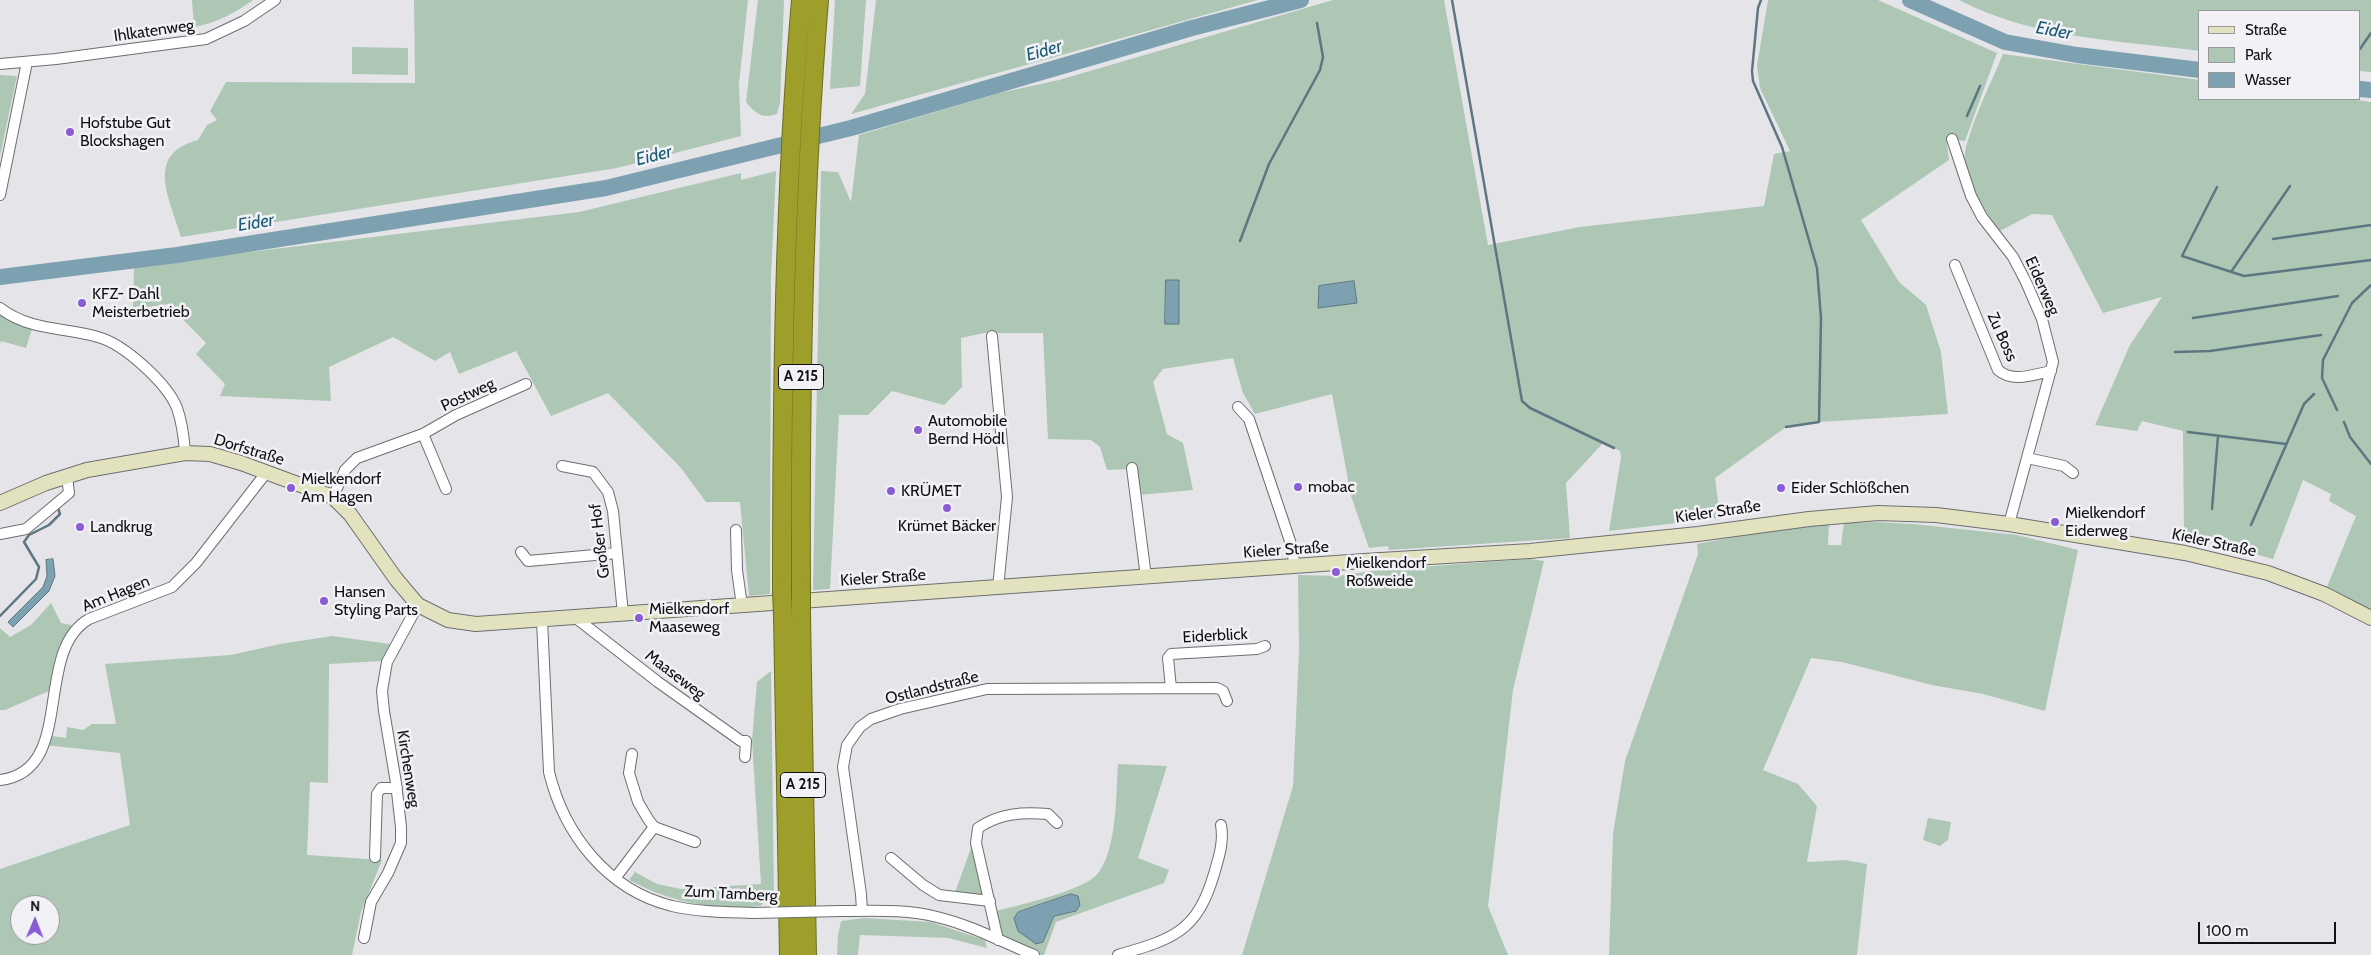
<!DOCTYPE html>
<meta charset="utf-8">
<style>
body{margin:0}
#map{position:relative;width:2371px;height:955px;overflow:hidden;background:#e5e5e9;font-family:Cabin,sans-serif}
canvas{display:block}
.legend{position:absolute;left:2198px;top:10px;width:162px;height:90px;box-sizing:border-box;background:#f2f2f6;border:1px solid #98989b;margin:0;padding:6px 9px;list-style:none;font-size:15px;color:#111113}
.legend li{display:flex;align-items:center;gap:10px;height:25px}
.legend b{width:25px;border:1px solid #98989b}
.north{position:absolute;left:10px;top:895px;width:50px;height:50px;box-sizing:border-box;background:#f2f2f6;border:1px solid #98989b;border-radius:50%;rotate:1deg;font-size:14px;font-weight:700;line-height:20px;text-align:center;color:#111113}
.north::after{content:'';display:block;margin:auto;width:18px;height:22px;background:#895cd6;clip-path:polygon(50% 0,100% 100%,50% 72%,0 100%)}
.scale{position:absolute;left:2198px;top:922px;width:138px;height:22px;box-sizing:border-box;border:2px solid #111113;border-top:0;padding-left:6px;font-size:15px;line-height:18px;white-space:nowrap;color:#111113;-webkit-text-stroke:4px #f2f2f6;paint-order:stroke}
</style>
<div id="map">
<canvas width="2371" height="955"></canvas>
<ul class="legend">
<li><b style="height:6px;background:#e2e2bf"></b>Straße</li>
<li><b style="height:14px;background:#adc7b4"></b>Park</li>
<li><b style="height:14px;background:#7ea1b1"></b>Wasser</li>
</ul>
<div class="north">N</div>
<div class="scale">100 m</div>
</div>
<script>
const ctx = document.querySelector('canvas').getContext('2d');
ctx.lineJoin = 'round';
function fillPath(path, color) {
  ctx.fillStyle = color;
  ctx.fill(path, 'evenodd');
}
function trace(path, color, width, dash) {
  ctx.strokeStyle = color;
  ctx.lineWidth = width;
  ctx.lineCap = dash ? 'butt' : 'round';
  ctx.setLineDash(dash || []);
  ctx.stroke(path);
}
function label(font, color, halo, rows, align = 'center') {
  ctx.font = font + ' Cabin,sans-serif';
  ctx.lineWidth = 5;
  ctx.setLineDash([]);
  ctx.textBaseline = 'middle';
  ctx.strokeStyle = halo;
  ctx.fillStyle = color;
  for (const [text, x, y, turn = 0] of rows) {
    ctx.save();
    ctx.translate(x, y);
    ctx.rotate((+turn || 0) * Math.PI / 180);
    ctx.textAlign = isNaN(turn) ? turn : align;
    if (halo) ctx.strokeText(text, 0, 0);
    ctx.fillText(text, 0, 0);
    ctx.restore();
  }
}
fillPath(new Path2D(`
 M192 0H253C235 13 216 23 194 27Z
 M414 0H748L739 84 741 136 617 168 181 237C170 199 144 154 198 140L207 125 217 120 210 111 226 82 415 83Z
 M758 0H784L780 103 777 114C762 119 756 114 746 102Z
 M835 0H866L860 86 830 89Z
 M876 0H1258L851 114 865 94Z
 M1333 0H1444L1488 245 1580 227 1764 206 1774 154 1790 151 1760 88 1757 66 1768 0H1878L1997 53 1965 141 1946 138 1949 160 1861 220 1899 282 1926 305 1941 352 1948 414 1819 422 1786 427 1715 478 1720 518 1609 531 1621 457 1620 451 1603 443 1566 483 1570 538 1389 550 1388 546 1369 548 1351 496 1332 394 1255 414 1243 393 1233 358 1163 369 1153 382 1167 434 1183 443 1193 490 1139 495 1130 469 1107 470 1100 447 1091 440 1048 439 1043 333H984L961 338 962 387 944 405 892 391 868 415H839L830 589 813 590 821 171 838 172 851 202 859 135 999 93 1059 80ZM1179 280V324H1166V281Z
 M1959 0H2371V72L2360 71V11H2200V51C2117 40 2035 39 1959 0Z
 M352 47 408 48V75L352 74Z
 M2003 54 2200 80V99H2348L2371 102V618L2324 594 2356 516 2329 501 2331 494 2303 480 2273 559 2219 544 2184 538 2183 431 2142 421 2137 431 2095 425 2130 345 2162 297 2103 313 2052 215 2032 214 2000 231C1986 212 1970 191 1965 167 1959 146 1994 77 2003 54Z
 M0 75 17 76 0 156Z
 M776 171 771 276 770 594 749 596 740 502H706L681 468 608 393 551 416 516 351 459 374 450 352 435 361 393 337 329 367 331 401 220 396 225 384 196 354 206 343 168 304 135 309 133 307 134 266 579 212 741 173V180Z
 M0 312 11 320 32 329 26 348 1 341 0 344Z
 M1876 522 1913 524 2017 535 2078 550 2045 711 1983 694 1932 685 1842 662 1811 658 1763 770 1798 784 1817 806 1807 862 1845 860 1867 864 1857 955H1609L1613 834 1625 761 1698 554 1697 544 1756 533 1829 524 1828 545H1841L1844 523Z
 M1530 559 1544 561 1513 690 1488 906 1508 955H1242L1293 786 1299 650 1298 575 1338 576 1377 570Z
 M51 603 61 623 72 625 60 645 49 691 5 710H0V628L10 637 31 625Z
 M332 636 390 644 382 661 329 664 328 783 310 782 307 855 382 860 361 912 352 955H0V869L130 825 120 753 44 745 46 735 66 738 67 727 83 730 92 724H116L105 664 231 655 280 644ZM20 905H50V935H20Z
 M771 671 774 894 760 906C713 911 670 902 629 880L635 872 657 884 681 889 761 884 752 740 757 682Z
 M1118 764 1167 766 1138 858 1169 870 1164 883 1056 922 1044 955H1034L998 940 993 912C1017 905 1086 891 1099 872 1117 847 1116 794 1118 764ZM1071 894 1076 911 1054 916 1043 942 1014 918 1018 911Z
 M1928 818 1951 822 1948 840 1940 846 1923 840Z
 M976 834 990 901 953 898Z
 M864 918 931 922 985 940 987 948 948 938 860 935 858 955H837L838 935 841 921Z`), '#adc7b4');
const water = new Path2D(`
 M1166 280H1179V324H1165Z
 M1354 281 1357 303 1318 308 1319 286Z
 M53 559 55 576 49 591 13 627 8 622 43 587 47 576 46 560Z
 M1071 894 1078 896 1080 905 1076 911 1054 916 1043 942 1036 944 1018 931 1014 918 1018 912Z`);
fillPath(water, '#7ea1b1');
trace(water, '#5d7682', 1);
trace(new Path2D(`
 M1452 0 1522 401 1530 408 1614 448
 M1761 0 1758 8 1752 71 1753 81 1782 147 1817 268 1821 318 1819 422 1786 427
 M2360 49 2371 33
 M1967 116 1980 86
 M2217 187 2182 256 2244 276 2371 260
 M2273 239 2371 225
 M1240 241 1269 164 1320 70 1323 57 1317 23
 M2231 272 2290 186
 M2193 318 2338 296
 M2175 352 2210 351 2321 335
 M2337 410 2322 378 2323 360 2352 303 2371 285
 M2344 422 2350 437 2371 464
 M2188 432 2286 444
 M2212 509 2218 436
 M2251 525 2304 404 2314 394
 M0 616 36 579 39 567 24 542 29 535 49 525 60 514 58 508`), '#5d7682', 2.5);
trace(new Path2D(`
 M1910 0 2005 42 2077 55 2200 70
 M2360 89 2371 90
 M0 277 177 255 606 188 851 128 1192 28 1301 0`), '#7ea1b1', 16);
const street = new Path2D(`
 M0 64 56 59 206 39 244 21 275 0
 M1952 139 1971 196 1982 217 2013 257 2026 282 2042 319 2053 362 2009 524
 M0 195 27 62
 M1955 265 1998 370C2013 383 2032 375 2051 371
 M0 308C30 331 64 327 98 337 124 344 167 383 177 408 182 422 184 438 185 453
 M992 336 1007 497 998 588
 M1238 407 1249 419 1293 550 1294 567
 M423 434 446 489
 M2027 458 2064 466 2073 473
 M562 466 593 472 608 492 613 511 623 614
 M1132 468 1146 577
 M333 497 345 470 357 458 423 434 456 415 526 384
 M736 530 737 570 742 606
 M0 534 26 529 69 493 67 476
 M521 552 528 561 617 553
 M576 618 658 682 741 741H746L745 757
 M542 620 549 772C564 834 607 890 672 906 699 912 726 912 753 913
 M1171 688 1168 658 1171 654 1257 649 1265 646
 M632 754 629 773 638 802 648 819 654 827 695 842
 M0 780C77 771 32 652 89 619L172 587 196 563 266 473
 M375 857 377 794 381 788H397
 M891 858 923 885 939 895 990 901
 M616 877 654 827
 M841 911C873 911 906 909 937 917 971 925 1002 942 1034 955
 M862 911 861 894 843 767 847 745 860 727 871 719 900 709 987 689 1217 688 1223 691 1227 701
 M364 938 371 902 388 873 401 843V827L396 783 384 711 382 691 387 662 418 605
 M998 940 976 843 978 828C1000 813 1023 812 1048 814L1057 823
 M1118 955C1173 939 1197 932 1214 874 1219 857 1224 842 1221 825`);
const secondary = new Path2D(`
 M0 503 46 483 87 470 185 453 210 454 241 463 333 497 350 514 396 579 418 605 448 620 476 624 1364 561 1530 551 1698 534 1809 519 1878 513 1936 515 2009 524 2185 553 2268 573 2324 594 2371 618`);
const highway = new Path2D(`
 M801 590C800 393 803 196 819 0
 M782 591C782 394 784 197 801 0
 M801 615 807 955
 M783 616 789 955`);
trace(street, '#6d6e71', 12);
trace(secondary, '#6d6e71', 16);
trace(highway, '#6d6d22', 20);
trace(street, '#fff', 10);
trace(secondary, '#e2e2bf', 14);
trace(highway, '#9e9e2a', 18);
const streetBridge = new Path2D(`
 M753 913 841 911`);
const highwayBridge = new Path2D(`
 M801 590V615
 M782 591 783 616`);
trace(streetBridge, '#6d6e71', 12, []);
trace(highwayBridge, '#6d6d22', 20, []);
trace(streetBridge, '#fff', 10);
trace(highwayBridge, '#9e9e2a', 18);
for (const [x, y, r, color] of [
 [70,132,5,"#895cd6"],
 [82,303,5,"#895cd6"],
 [918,430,5,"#895cd6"],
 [1298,487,5,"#895cd6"],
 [291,488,5,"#895cd6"],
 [1781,488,5,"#895cd6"],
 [891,491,5,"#895cd6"],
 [947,508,5,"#895cd6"],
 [2055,522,5,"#895cd6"],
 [80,527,5,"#895cd6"],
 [1336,572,5,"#895cd6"],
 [324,601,5,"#895cd6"],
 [639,618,5,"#895cd6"]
]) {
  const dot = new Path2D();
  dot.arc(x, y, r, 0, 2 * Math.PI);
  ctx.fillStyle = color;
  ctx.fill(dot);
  trace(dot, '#f2f2f6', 2);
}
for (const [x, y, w] of [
 [801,377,45],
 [803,785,45]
]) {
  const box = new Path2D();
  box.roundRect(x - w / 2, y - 12.5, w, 25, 4);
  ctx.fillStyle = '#f2f2f6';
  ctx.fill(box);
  trace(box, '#111113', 1);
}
label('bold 15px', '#111113', null, [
 ["A 215",801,377],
 ["A 215",803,785]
]);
label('16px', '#111113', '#f2f2f6', [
 ["Ihlkatenweg",154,31,-8],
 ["Eiderweg",2042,286,66],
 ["Zu Boss",2002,337,66],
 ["Postweg",468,395,-25],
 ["Dorfstraße",249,450,17],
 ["Kieler Straße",1718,512,-8],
 ["Großer Hof",600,541,-97],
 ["Kieler Straße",2214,543,12],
 ["Kieler Straße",1286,550,-4],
 ["Kieler Straße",883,578,-4],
 ["Am Hagen",116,594,-22],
 ["Eiderblick",1215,636,-3],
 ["Maaseweg",675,675,37],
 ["Ostlandstraße",932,688,-14],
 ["Kirchenweg",408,769,81],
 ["Zum Tamberg",731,894,3]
]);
label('16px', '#111113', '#f2f2f6', [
 ["Hofstube Gut",80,123],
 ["Blockshagen",80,141],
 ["KFZ- Dahl",92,294],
 ["Meisterbetrieb",92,312],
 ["Automobile",928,421],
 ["Bernd Hödl",928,439],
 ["Mielkendorf",301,479],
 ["Am Hagen",301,497],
 ["mobac",1308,487],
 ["Eider Schlößchen",1791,488],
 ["KRÜMET",901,491],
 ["Mielkendorf",2065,513],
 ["Eiderweg",2065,531],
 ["Krümet Bäcker",947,526,"center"],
 ["Landkrug",90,527],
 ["Mielkendorf",1346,563],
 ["Roßweide",1346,581],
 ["Hansen",334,592],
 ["Styling Parts",334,610],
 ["Mielkendorf",649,609],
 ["Maaseweg",649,627]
], 'left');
label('italic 18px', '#1b5d75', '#f2f2f6', [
 ["Eider",2054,31,10],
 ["Eider",1044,51,-16],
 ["Eider",654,156,-14],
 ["Eider",256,223,-9]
]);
</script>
